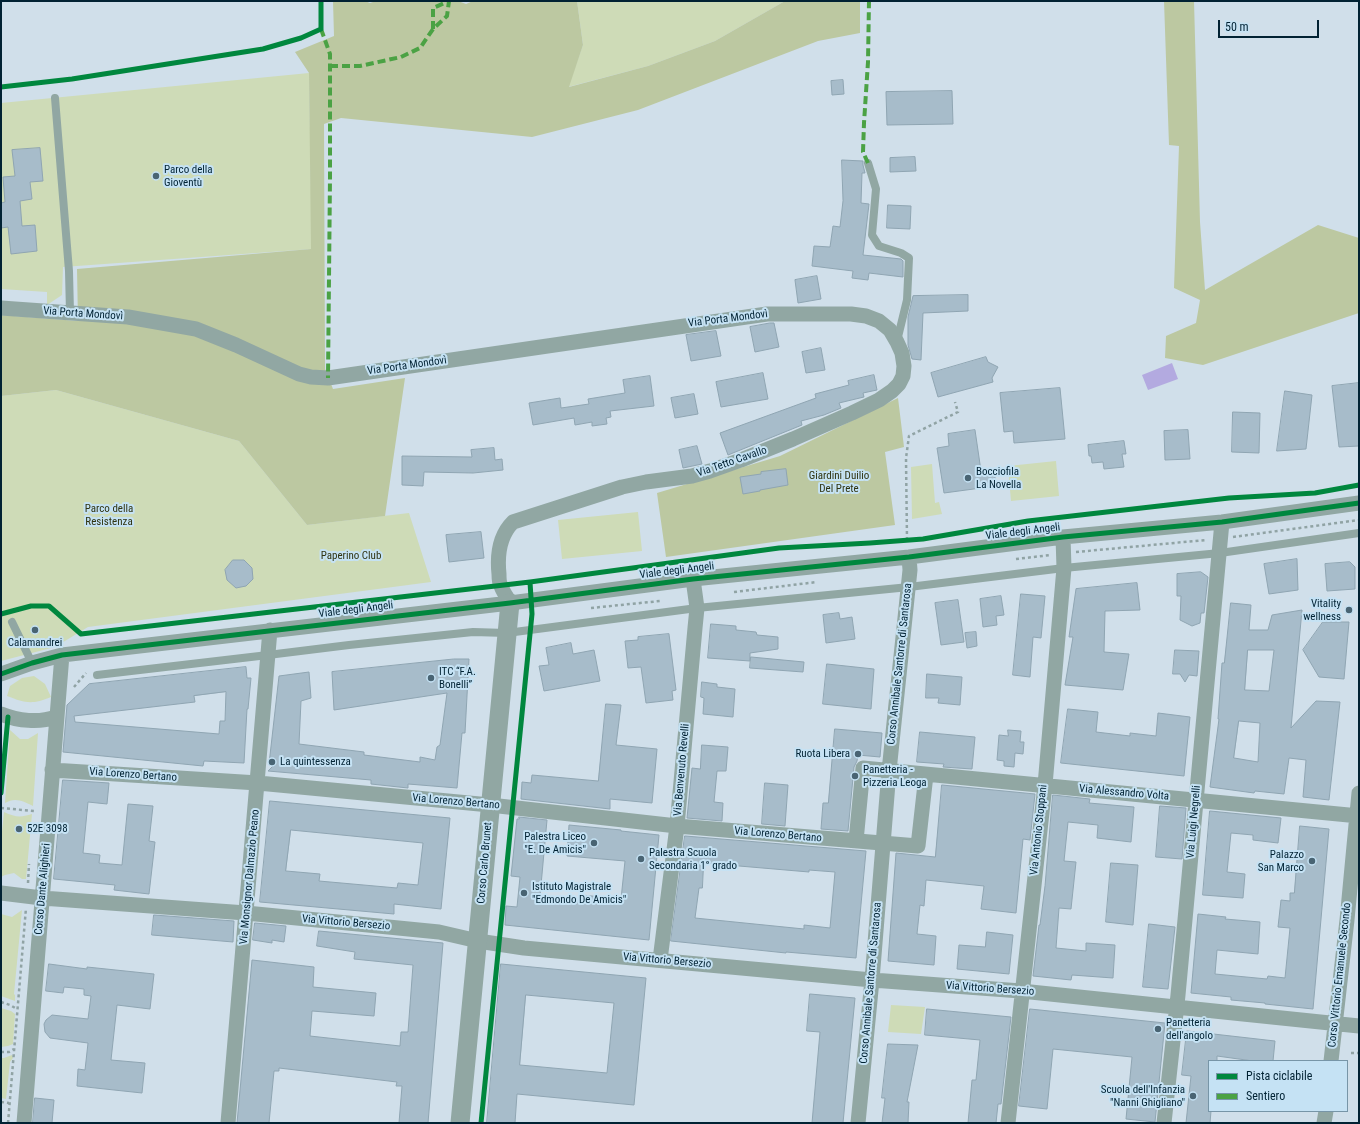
<!DOCTYPE html>
<meta charset="utf-8">
<style>
body{margin:0}
#map{position:relative;width:1360px;height:1124px;overflow:hidden;background:#d0dfea;font-family:"Roboto Condensed",sans-serif}
canvas{display:block}
.frame{position:absolute;inset:0;border:2px solid #012233;pointer-events:none}
.legend{position:absolute;left:1208px;top:1060px;width:140px;height:52px;box-sizing:border-box;background:#c5e2f4;border:1px solid #7795a7;margin:0;padding:5px 7px;list-style:none;font-size:12px;color:#012233}
.legend li{display:flex;align-items:center;gap:8px;height:20px}
.legend b{width:20px;border:1px solid #7795a7}
.scale{position:absolute;left:1218px;top:20px;width:101px;height:18px;box-sizing:border-box;border:2px solid #012233;border-top:0;padding-left:5px;font-size:12px;line-height:14px;white-space:nowrap;color:#012233;-webkit-text-stroke:3px #c5e2f4;paint-order:stroke}
</style>
<div id="map">
<canvas width="1360" height="1124"></canvas>
<div class="frame"></div>
<ul class="legend">
<li><b style="height:5px;background:#00873e"></b>Pista ciclabile</li>
<li><b style="height:5px;background:#4ba244"></b>Sentiero</li>
</ul>
<div class="scale">50 m</div>
</div>
<script>
const ctx = document.querySelector('canvas').getContext('2d');
ctx.lineJoin = 'round';
function fillPath(path, color) {
  ctx.fillStyle = color;
  ctx.fill(path, 'evenodd');
}
function trace(path, color, width, dash) {
  ctx.strokeStyle = color;
  ctx.lineWidth = width;
  ctx.lineCap = dash ? 'butt' : 'round';
  ctx.setLineDash(dash || []);
  ctx.stroke(path);
}
function label(font, color, halo, rows, align = 'center') {
  ctx.font = font + ' "Roboto Condensed",sans-serif';
  ctx.lineWidth = 4;
  ctx.setLineDash([]);
  ctx.textBaseline = 'middle';
  ctx.strokeStyle = halo;
  ctx.fillStyle = color;
  for (const [text, x, y, turn = 0] of rows) {
    ctx.save();
    ctx.translate(x, y);
    ctx.rotate((+turn || 0) * Math.PI / 180);
    ctx.textAlign = isNaN(turn) ? turn : align;
    if (halo) ctx.strokeText(text, 0, 0);
    ctx.fillText(text, 0, 0);
    ctx.restore();
  }
}
fillPath(new Path2D(`
 M577 1H785L715 41 648 66 568 87 583 45Z
 M309 73 312 249 63 267 62 295 47 305V292L1 289V103Z
 M56 390 239 441 307 525 409 513 431 582 88 627 55 647 1 661V396Z
 M1056 461 1059 496 1011 501 1008 466Z
 M932 464 935 503 939 502 942 514 912 519 911 467Z
 M638 512 642 551 562 559 558 520Z
 M34 676 45 684 51 697C32 705 25 703 7 696L10 686 22 678Z
 M10 730 20 739H28L38 733 33 806C23 801 15 797 5 803Z
 M4 812C15 817 20 818 32 814L26 879H22L14 873 5 875 1 877V841Z
 M22 910 14 994 15 995V1001L1 996V914L12 917Z
 M891 1005 925 1007 921 1034 888 1032Z
 M1 1008 11 1011 15 1014 13 1044 8 1046 1 1047Z
 M12 1055 13 1058 10 1062 6 1099 1 1098V1058H4Z`), '#cedbb7');
fillPath(new Path2D(`
 M333 1H365L370 3 376 1H458L466 4 473 1H577L583 45 569 87 648 66 715 41 785 1H860V33L818 41 638 110 532 137 341 118 324 124 325 369 333 389 405 378 385 516 307 525 239 441 56 390 1 396V315L78 321 77 269 311 249 309 73 295 52 334 36Z
 M1164 1H1194L1200 222 1205 290 1318 225 1359 238V313L1203 365 1165 358 1166 336 1196 323 1200 300 1174 288 1179 146 1169 145Z
 M898 398 904 447 885 452 895 525 666 557 657 493 780 456Z`), '#bcc8a1');
fillPath(new Path2D(`
 M1172 363 1178 379 1148 390 1142 375Z`), '#b3aae0');
const building = new Path2D(`
 M843 80 844 94 832 95 831 81Z
 M952 91 953 124 887 125 886 92Z
 M40 148 43 181 30 182 32 199 20 201 22 226 35 225 37 251 11 254 8 227 1 228V203L5 202 3 177 15 176 12 150Z
 M915 157 916 171 890 172V158Z
 M842 160 863 161V165L865 173H862L861 203 869 204 863 255 901 259 903 261V277L869 273 868 280 852 278 853 271 812 266 814 246 830 247 833 226 840 227 843 201Z
 M888 205 911 206 910 229 887 228Z
 M817 276 821 299 798 303 795 280Z
 M968 295V311L923 313 921 360 912 359 908 345V317L913 296Z
 M770 323H774L779 347 755 352 750 327Z
 M716 331 721 356 691 361 686 335Z
 M821 348 825 370 806 373 802 352Z
 M986 357 988 362 998 367 992 378 993 382 938 397 931 373Z
 M763 373 768 399 721 407 716 382Z
 M874 375 877 390 863 393 864 397 839 403 841 408 824 415 801 421 802 425 728 455 720 433 816 398 815 394 849 385 848 381Z
 M650 376 654 406 610 411 611 417 606 418 607 424 592 426V422L575 425 574 418 533 425 529 403 560 398 561 408 589 404 588 399 625 393 623 380Z
 M1359 383V446L1339 447 1332 386Z
 M1060 388 1065 439 1014 443 1013 431 1004 432 1000 393Z
 M1285 391 1312 395 1306 449 1277 451Z
 M694 394 698 414 675 418 671 398Z
 M1233 412 1260 413 1259 453 1232 452Z
 M975 430 981 471 994 469 996 486 944 493 937 448 949 446 948 434Z
 M1188 430 1190 459 1165 460 1164 431Z
 M1124 441 1126 454H1122L1124 467 1104 469 1103 462 1092 463 1091 456H1089L1088 445Z
 M697 446 702 464 683 468 679 450Z
 M494 448 495 460 502 459 503 470 473 473 424 472 423 486 402 485V456L472 457 471 450Z
 M786 469 788 485 760 490V491L743 494 740 477 761 474V472Z
 M481 532 484 558 449 562 446 535Z
 M1297 559 1298 590 1269 594 1264 564Z
 M233 560H244L252 568 253 579 246 586 236 588 227 580 225 570Z
 M1350 562 1355 567V589L1327 591 1325 564Z
 M1201 572 1208 577 1204 613H1201L1200 623 1192 626 1180 620 1181 596H1177V574Z
 M1137 583 1140 610 1105 611 1104 652 1129 654 1123 690 1065 685 1073 637H1069L1076 589Z
 M1021 594 1045 596 1041 638 1033 637 1030 677 1013 675Z
 M1001 596 1004 615 996 616 997 625 983 627 980 599Z
 M958 600 964 642 941 645 935 603Z
 M1231 603 1251 605 1249 630H1268L1272 615 1302 610 1291 728 1316 701 1340 702 1329 800 1303 797 1306 760 1289 758 1284 794 1255 791 1254 793 1210 787 1219 719H1218L1222 663H1224ZM1248 650H1274L1269 691 1245 690ZM1239 721 1260 723 1258 762 1234 758Z
 M839 613 840 619 852 617 855 639 826 643 823 615Z
 M1323 622H1349L1344 679 1319 677 1303 650Z
 M711 624 736 626V630L756 632 757 635 778 637V649L750 653V661L708 658Z
 M976 632 977 646 967 648 965 633Z
 M669 634 676 690 672 691 673 700 646 703 641 667 628 668 625 641 638 640V637Z
 M571 643 573 654 594 650 600 681 544 691 539 666 549 665 546 648Z
 M1175 650 1199 651 1197 676 1189 675 1185 682 1180 674H1173Z
 M751 657 804 662 803 672 750 668Z
 M454 659H469L465 733H462L457 788 408 784V788L371 784V780L268 771 275 764H269L279 676 309 672 311 698 301 701 299 744 364 752V755L420 762V757L435 760 437 747 440 745 447 693 334 710 332 672Z
 M827 664 874 669 871 709 823 704Z
 M246 667 247 678H251L248 709H247L244 763 204 761 203 766 63 752 67 705 89 684ZM226 692 225 721H220L219 734 75 722 74 716 195 702 194 696Z
 M927 674 962 677 960 705 938 703 939 698H926Z
 M702 682 717 684V687L735 689 733 717 703 714 704 698 701 697Z
 M606 704 621 705 616 745 657 749 652 803 610 799V809L521 799 522 782 531 783 532 775 598 781Z
 M1068 709 1098 712 1096 732 1130 736V733L1156 736 1158 713 1190 717 1184 776 1061 763Z
 M835 729 882 733 880 757 858 755 857 761 854 767 848 831 821 829 823 803H828Z
 M1008 730 1021 731 1020 742H1024L1023 754 1015 753 1014 767 1004 766V761L997 760 999 735 1008 736Z
 M920 732 975 737 972 769 943 767 944 764 917 762Z
 M702 745 728 747 726 771H717L714 802 723 803 722 821 687 818 692 768 700 769Z
 M63 780 109 783 107 804 88 802 83 853 100 855 99 863 122 865 128 804 153 806 149 841 155 842 149 894 114 890 115 885 54 879Z
 M765 783 788 785 785 826 762 824Z
 M942 785 1035 794 1030 840 1023 839 1016 913 981 909 984 886 926 880 924 906 920 905 917 934 936 936 934 965 888 961 896 853 935 857Z
 M1053 795 1090 799 1089 803 1134 807 1131 842 1097 838 1098 825 1068 822 1064 861 1076 862 1071 909 1059 908 1056 948 1086 951V943L1115 945 1113 978 1072 975 1071 980 1033 976 1039 925H1040L1045 886Z
 M270 801 450 818 441 909 394 904V914L260 902ZM291 830 423 843 418 885 398 883 397 888 319 881 320 874 286 871Z
 M1160 806 1186 808 1182 859 1156 857Z
 M1210 811 1281 818 1278 843 1253 840V835L1231 833 1227 872 1245 874 1243 898 1203 895Z
 M519 817 547 820 540 896 581 901 582 895 621 899 625 861 567 856 569 825 621 830V831L659 835 649 940 505 925 506 906 517 907 520 877 511 876 517 819H519Z
 M1300 826 1329 829 1313 1009 1265 1004V1003L1231 1000V997L1191 993 1198 914 1226 917 1225 919 1260 922 1258 954 1217 950 1215 974 1267 979 1268 976 1285 978 1290 928 1278 927 1281 900 1290 901V893H1294Z
 M685 836 866 851 856 958 786 952V953L671 941ZM704 863 809 872V870L835 872 830 928 804 925V929L695 918 699 888H702Z
 M1111 863 1138 865 1133 925 1106 922Z
 M154 915 234 921 233 942 152 935Z
 M255 923 286 926 284 942 272 940V943L253 940Z
 M1149 924 1175 927 1168 989 1143 987Z
 M319 931 443 943 428 1123H399L402 1086H396L397 1082 279 1068V1071H274L269 1123H237L252 960 314 967 313 987 376 993 374 1016 312 1011 310 1036 400 1046 401 1032H408L413 965 354 959 355 952 317 946Z
 M987 932 1013 935 1009 974 957 969 959 945 985 947Z
 M49 964 87 969V967L154 974 150 1009 117 1005 111 1060 145 1063 142 1093 77 1086 78 1069 85 1070 88 1043 50 1038 45 1032 44 1024 46 1020 52 1015 88 1019 91 996 84 995V989L64 987 63 993 46 991Z
 M501 964 646 978 634 1105 517 1094 515 1123H487ZM526 995 614 1003 607 1073 520 1065Z
 M810 994 855 998 843 1123H812L820 1032 807 1031Z
 M927 1009 1011 1017 1001 1104H998L996 1123H968L972 1080H976L980 1040 925 1035Z
 M1030 1009 1165 1023 1155 1122 1126 1119 1132 1057 1053 1049 1047 1109 1019 1106Z
 M1187 1031 1275 1041 1273 1061H1253L1217 1056V1061H1209V1111H1211L1210 1123H1186L1191 1076 1182 1075Z
 M888 1044 918 1045 907 1102H909L908 1123H882L885 1098H882Z
 M35 1098 54 1100 52 1123H33Z`);
fillPath(building, '#a7bcca');
trace(building, '#8fa5b2', 1);
trace(new Path2D(`
 M1233 537 1359 520
 M907 540 906 458 909 436 958 412 955 402
 M1076 552 1206 540
 M1016 559 1051 555
 M734 592 817 582
 M591 608 660 601
 M74 687 86 673
 M1 808 34 811
 M28 883 29 864
 M1 1002 10 1005 17 1009
 M1 1052H9L14 1049
 M1351 1053H1359
 M1 1102 9 1103
 M8 1123 26 908`), '#90a3a4', 2.5, [3, 3]);
trace(new Path2D(`
 M55 98 69 271 70 313
 M868 163 876 189 872 235 879 246 901 253 909 258 907 300 897 341
 M12 622 32 663
 M97 675 268 655 349 645 473 632 507 633 697 608 909 587 1064 568 1220 553 1359 533`), '#91a7a3', 8);
trace(new Path2D(`
 M1 308 128 317 196 329 236 345 299 374 311 377 328 378 767 314H851L866 316 879 321 890 330 897 342 902 353 904 366 903 376 899 384 892 391 879 400 852 413 793 439 741 460 710 471 692 476 646 482 622 487 513 522C499 536 497 555 499 574 499 578 499 583 501 586 503 592 507 597 510 603
 M1 674 32 663 62 655 510 603 693 579 909 557 1063 537 1222 522 1359 503
 M1 714C18 721 39 723 56 717
 M52 770 258 783 490 805 677 826 918 846 926 775
 M856 841 863 768 1359 816
 M1 893 42 898 246 913 439 932 478 941 524 948 872 980 1021 991 1359 1026
 M660 960 677 826 695 628 697 608 693 579
 M1331 1061 1347 920 1359 793
 M24 1123 62 655
 M228 1123 270 630
 M858 1123 872 980 889 771 910 570 909 557
 M1008 1123 1045 785 1064 568 1063 537
 M1164 1123 1178 995 1222 522
 M1324 1123 1326 1111`), '#91a7a3', 15);
trace(new Path2D(`
 M460 1123 510 603`), '#91a7a3', 19);
trace(new Path2D(`
 M321 29 330 54V177L328 378
 M433 29V8L449 1
 M330 66H360L401 57 420 48 433 29 447 16 449 1
 M868 163 863 152 864 123 868 62 869 1`), '#4ba244', 4, [8, 4]);
trace(new Path2D(`
 M1 87 72 79 263 49 301 38 321 29V1
 M1 614 31 606H49L81 634 530 582 779 548 870 543 923 539 1028 521 1229 498 1315 493 1359 485
 M1 674 32 663 62 655 510 603 693 579 909 557 1063 537 1222 522 1359 503
 M1 793 8 717
 M481 1123 532 614 530 582`), '#00873e', 5);
for (const [x, y, r, color] of [
 [156,176,4,"#496473"],
 [968,478,4,"#496473"],
 [1349,610,4,"#496473"],
 [35,630,4,"#496473"],
 [431,678,4,"#496473"],
 [858,754,4,"#496473"],
 [272,762,4,"#496473"],
 [855,776,4,"#496473"],
 [19,829,4,"#496473"],
 [594,843,4,"#496473"],
 [641,859,4,"#496473"],
 [1312,861,4,"#496473"],
 [524,893,4,"#496473"],
 [1158,1029,4,"#496473"],
 [1193,1096,4,"#496473"]
]) {
  const dot = new Path2D();
  dot.arc(x, y, r, 0, 2 * Math.PI);
  ctx.fillStyle = color;
  ctx.fill(dot);
  trace(dot, '#c5e2f4', 1.5);
}
label('11px', '#012233', '#c5e2f4', [
 ["Parco della",164,170],
 ["Gioventù",164,183],
 ["Bocciofila",976,472],
 ["La Novella",976,485],
 ["Vitality",1341,604,"right"],
 ["wellness",1341,617,"right"],
 ["Calamandrei",35,643,"center"],
 ["ITC “F.A.",439,672],
 ["Bonelli”",439,685],
 ["Ruota Libera",850,754,"right"],
 ["La quintessenza",280,762],
 ["Panetteria -",863,770],
 ["Pizzeria Leoga",863,783],
 ["52E 3098",27,829],
 ["Palestra Liceo",586,837,"right"],
 ["\"E. De Amicis\"",586,850,"right"],
 ["Palestra Scuola",649,853],
 ["Secondaria 1° grado",649,866],
 ["Palazzo",1304,855,"right"],
 ["San Marco",1304,868,"right"],
 ["Istituto Magistrale",532,887],
 ["\"Edmondo De Amicis\"",532,900],
 ["Panetteria",1166,1023],
 ["dell'angolo",1166,1036],
 ["Scuola dell'Infanzia",1185,1090,"right"],
 ["\"Nanni Ghigliano\"",1185,1103,"right"]
], 'left');
label('11px', '#012233', '#c5e2f4', [
 ["Via Porta Mondovì",83,314,4],
 ["Via Porta Mondovì",728,319,-7],
 ["Via Porta Mondovì",407,366,-8],
 ["Via Tetto Cavallo",732,462,-19],
 ["Viale degli Angeli",1023,532,-7],
 ["Viale degli Angeli",677,571,-7],
 ["Viale degli Angeli",356,610,-7],
 ["Corso Annibale Santorre di Santarosa",900,664,-84],
 ["Via Benvenuto Revelli",682,770,-85],
 ["Via Lorenzo Bertano",133,775,4],
 ["Via Alessandro Volta",1124,793,5],
 ["Via Lorenzo Bertano",456,802,5],
 ["Via Luigi Negrelli",1194,822,-85],
 ["Via Antonio Stoppani",1039,830,-84],
 ["Via Lorenzo Bertano",778,835,5],
 ["Corso Carlo Brunet",485,863,-85],
 ["Via Monsignor Dalmazio Peano",250,877,-85],
 ["Corso Dante Alighieri",43,889,-85],
 ["Via Vittorio Bersezio",346,923,5],
 ["Via Vittorio Bersezio",667,961,5],
 ["Corso Vittorio Emanuele Secondo",1340,975,-84],
 ["Corso Annibale Santorre di Santarosa",871,983,-85],
 ["Via Vittorio Bersezio",990,989,4]
]);
label('11px', '#2f3310', '#c5e2f4', [
 ["Giardini Duilio",839,476],
 ["Del Prete",839,489],
 ["Parco della",109,509],
 ["Resistenza",109,522],
 ["Paperino Club",351,556]
]);
</script>
